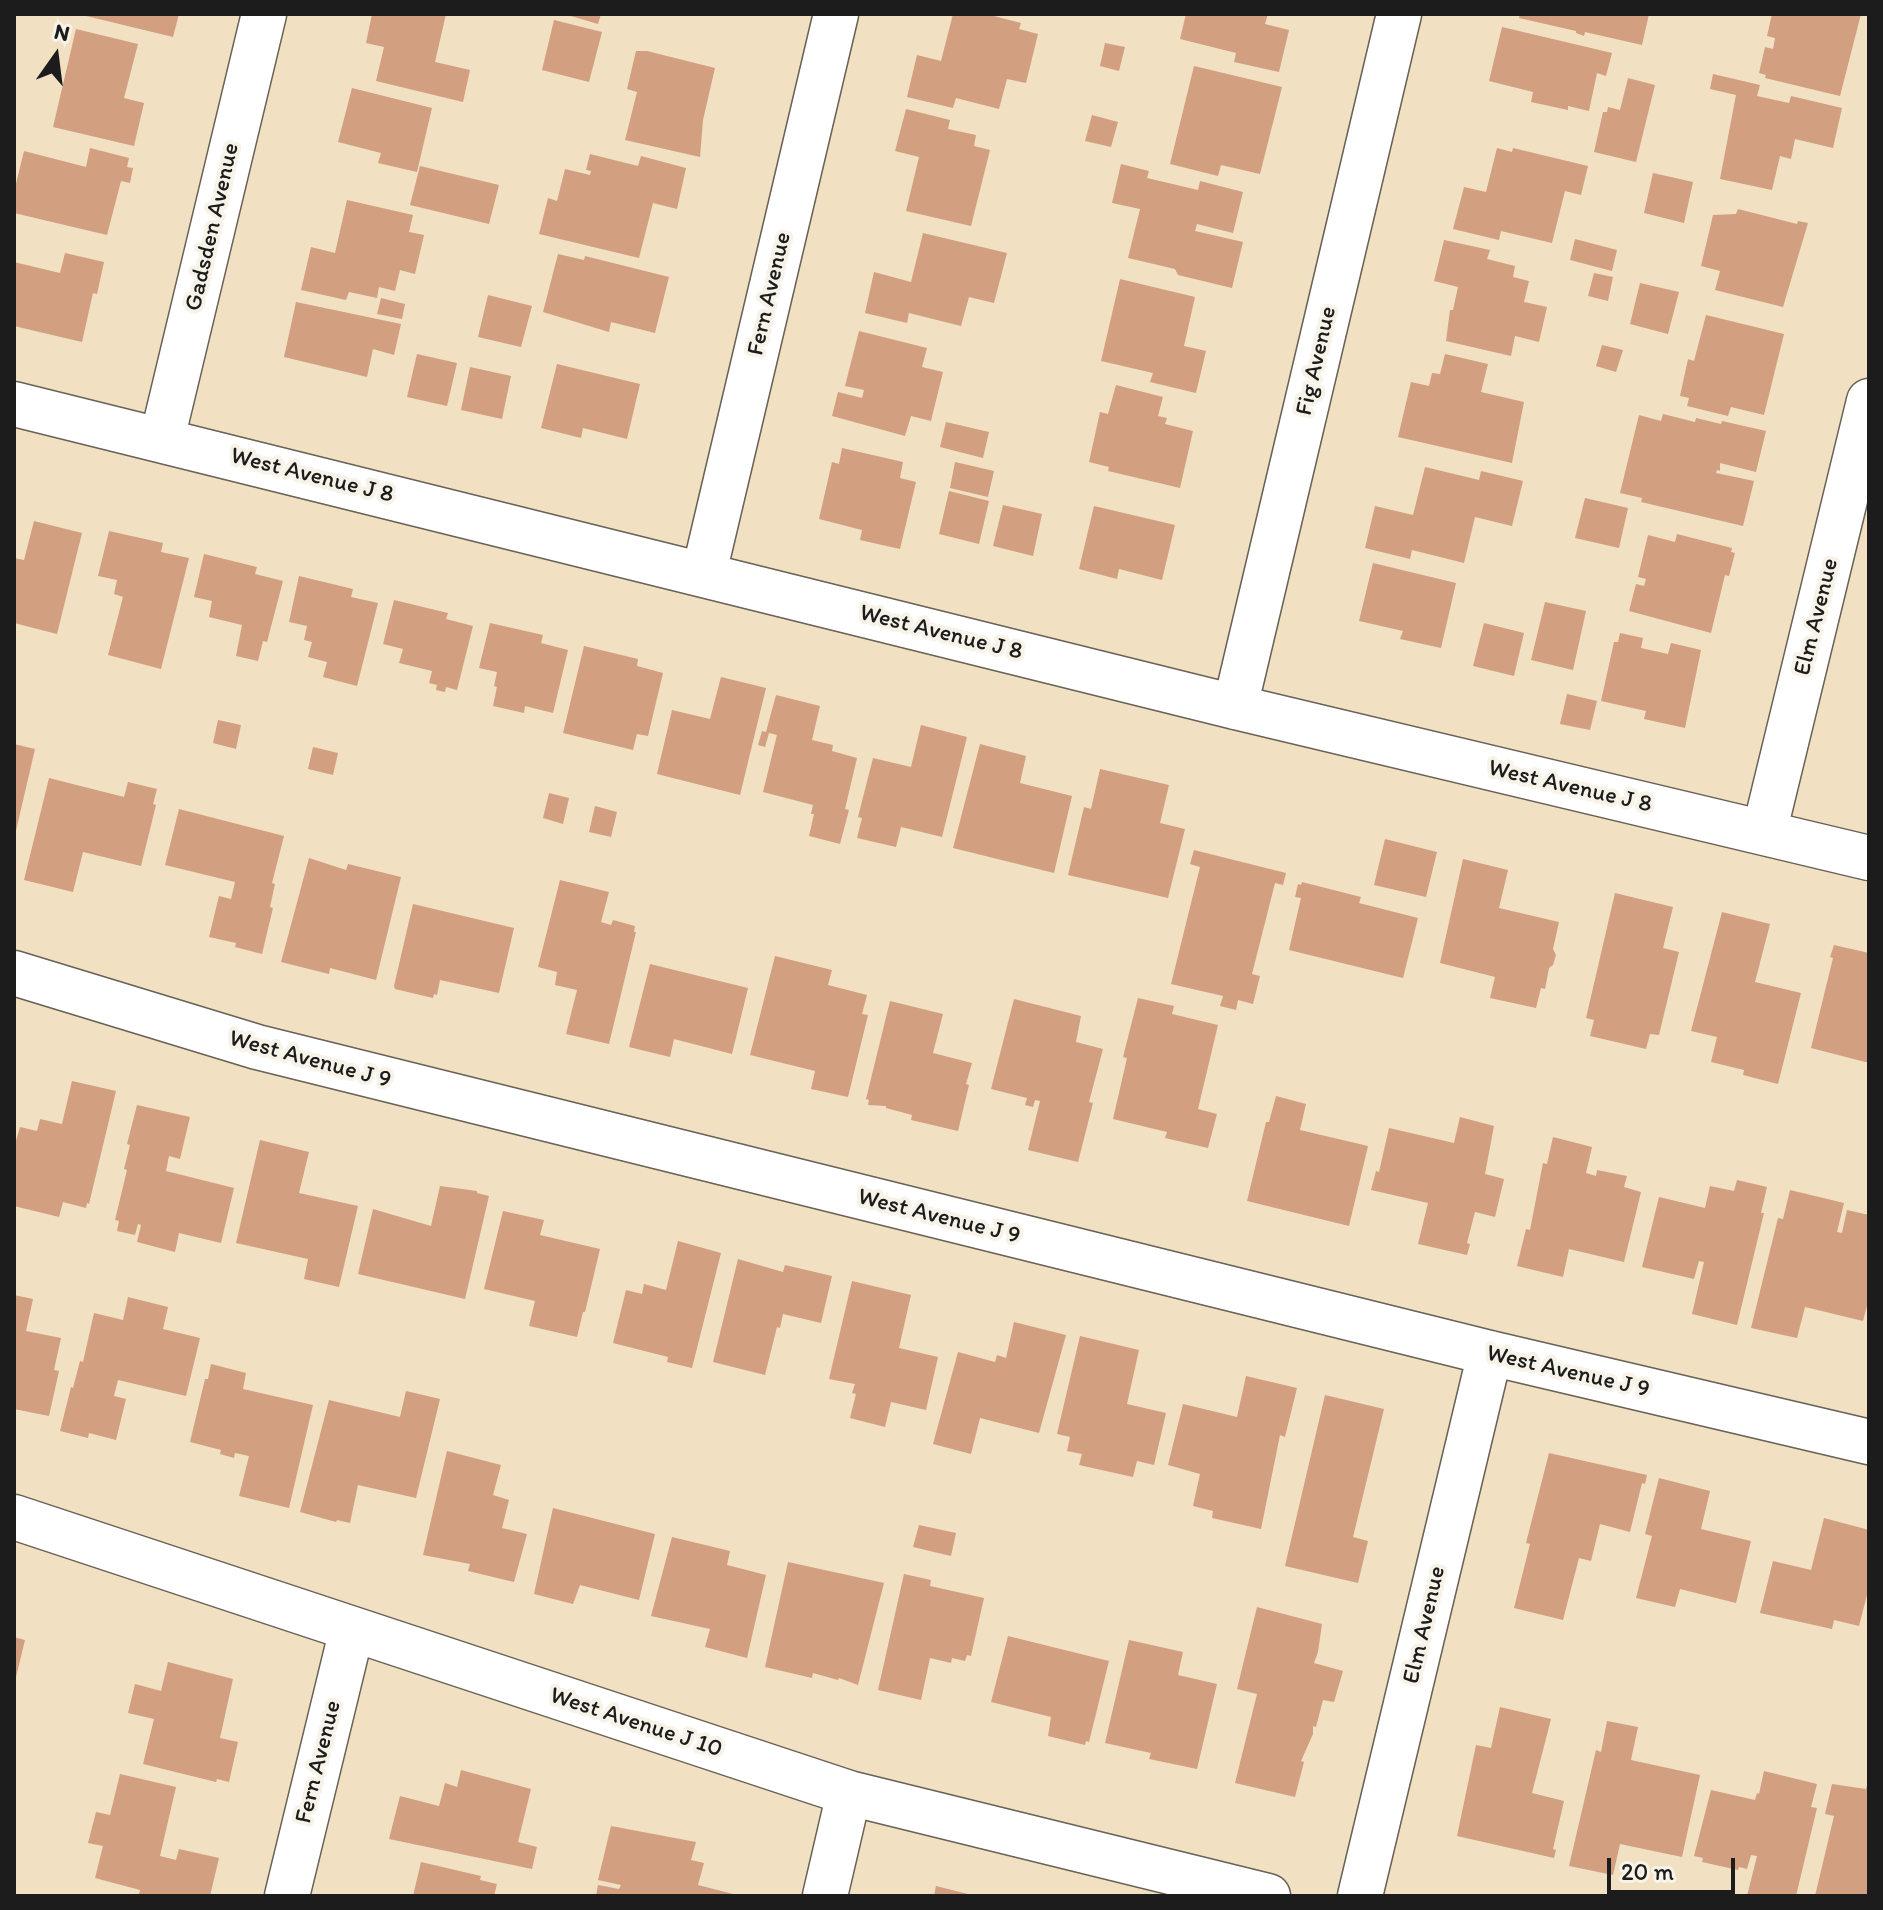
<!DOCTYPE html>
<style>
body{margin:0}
#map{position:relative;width:1883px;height:1910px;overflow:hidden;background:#f1e0c2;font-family:Itim,sans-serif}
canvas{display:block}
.frame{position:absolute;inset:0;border:16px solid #1c1c1c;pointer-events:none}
.north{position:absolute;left:16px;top:16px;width:80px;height:80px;-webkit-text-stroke:6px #f7f3e8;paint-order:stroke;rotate:14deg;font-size:22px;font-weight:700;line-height:32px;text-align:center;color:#1c1c1c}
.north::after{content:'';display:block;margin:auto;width:28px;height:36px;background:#1c1c1c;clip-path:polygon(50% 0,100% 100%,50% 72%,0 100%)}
.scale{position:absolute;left:1607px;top:1858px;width:128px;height:36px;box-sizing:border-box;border:4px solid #1c1c1c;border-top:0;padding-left:10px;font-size:24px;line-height:28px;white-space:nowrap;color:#1c1c1c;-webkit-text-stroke:6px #f7f3e8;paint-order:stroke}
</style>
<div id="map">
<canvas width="1883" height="1910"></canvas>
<div class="frame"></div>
<div class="north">N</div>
<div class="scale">20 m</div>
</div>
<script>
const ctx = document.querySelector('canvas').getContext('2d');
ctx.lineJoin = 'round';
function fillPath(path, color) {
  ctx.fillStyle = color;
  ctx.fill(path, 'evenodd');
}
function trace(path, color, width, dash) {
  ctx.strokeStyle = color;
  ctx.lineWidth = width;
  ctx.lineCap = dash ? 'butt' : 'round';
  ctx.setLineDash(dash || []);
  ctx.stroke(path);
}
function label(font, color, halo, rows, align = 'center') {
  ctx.font = font + ' Itim,sans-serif';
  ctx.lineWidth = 8;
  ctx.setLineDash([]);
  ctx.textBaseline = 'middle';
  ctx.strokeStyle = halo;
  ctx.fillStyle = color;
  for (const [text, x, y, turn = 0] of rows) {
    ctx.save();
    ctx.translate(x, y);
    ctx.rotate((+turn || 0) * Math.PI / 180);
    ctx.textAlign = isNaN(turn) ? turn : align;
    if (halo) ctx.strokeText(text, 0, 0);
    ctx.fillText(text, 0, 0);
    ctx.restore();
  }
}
fillPath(new Path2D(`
 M78 14H179L173 37Z
 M372 14H446L435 62 470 70 463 102 376 81 384 47 366 43Z
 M564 14H601L598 24Z
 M953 14H986L1021 23 1019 29 1038 34 1026 83 1007 79 999 109 956 98 953 108 907 97 917 55 941 61Z
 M1186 14H1268L1265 24 1289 30 1279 72 1234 62 1236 53 1180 39Z
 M1520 14H1649L1642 45 1585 32 1584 36 1576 33V31L1519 18Z
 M1772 14H1861L1840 96 1765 78 1766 75 1759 73 1765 47 1773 49 1775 38 1767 36Z
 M554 20 602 32 589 82 542 70Z
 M1502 27 1612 53 1606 76 1597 73 1589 111 1568 106V110L1531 102 1533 92 1489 81Z
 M76 29 138 44 124 98 144 103 134 146 53 127Z
 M1105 43 1125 47 1119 71 1100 66Z
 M636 51H647L715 68 703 120 700 157 625 140 637 92 627 89Z
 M1194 66 1282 87 1260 174 1221 165 1218 176 1170 164Z
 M1713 74 1760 85 1757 96 1789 103 1791 96 1842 108 1833 148 1795 139 1791 159 1780 156 1772 190 1720 179 1736 95 1710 89Z
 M1628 78 1655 85 1636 162 1594 152 1603 112H1607L1608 107 1620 110Z
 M352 88 432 108 417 172 378 163 381 153 338 142Z
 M906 109 950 120 948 129 976 135 974 146 990 150 971 226 906 211 919 157 895 151Z
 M1092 115 1118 122 1111 147 1085 141Z
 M90 148 129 158 127 167 133 168 130 183 121 181 107 235 14 213V192L24 151 86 167Z
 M1497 148 1512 152 1513 148 1588 166 1581 195 1565 191 1552 243 1501 231 1499 240 1453 229 1464 187 1486 192Z
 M590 154 638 166 641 156 686 168 677 209 653 203 639 258 539 234 548 198 557 201 565 169 590 175 591 171 586 170Z
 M1121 164 1149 171 1147 178 1198 190 1200 181 1243 192 1233 233 1197 224 1195 231 1243 242 1232 288 1178 275 1175 269 1128 258 1140 209 1112 203Z
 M420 166 499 185 489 224 410 205Z
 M1653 173 1693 182 1684 223 1644 213Z
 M347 200 413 215 409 232 424 235 415 274 400 270 395 291 379 287 377 298 349 292 346 300 301 290 311 247 335 253Z
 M1738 209 1797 224 1798 221 1808 223 1783 307 1715 290 1720 271 1701 266 1713 215 1736 214Z
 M923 233 1007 253 994 303 969 297 961 326 909 313 907 323 865 313 874 272 911 282Z
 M1575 239 1617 250 1612 271 1570 260Z
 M1444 240 1490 250 1487 259 1515 266 1513 277 1529 281 1524 302 1547 307 1539 342 1515 336 1511 356 1446 341 1450 310H1453L1458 287 1434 281Z
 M65 253 104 262 97 294 93 293 82 342 14 326V262L60 273Z
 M558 254 584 260 585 256 669 277 655 333 611 322 609 332 543 312Z
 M1594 273 1613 277 1608 301 1588 296Z
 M1120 279 1195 297 1184 346 1206 351 1196 393 1150 382 1153 373 1101 361Z
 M1640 283 1679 292 1668 334 1630 324Z
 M488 295 532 306 521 347 478 337Z
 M381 298 405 304 402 319 377 314Z
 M296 302 401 324 394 355 373 349 367 377 284 357Z
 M1706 315 1784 334 1764 415 1731 407 1728 416 1687 406 1689 398 1680 396 1688 359 1694 361Z
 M859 331 927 348 922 367 943 372 931 421 911 416 905 436 832 416 838 392 862 398 864 390 845 386Z
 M1602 345 1623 350 1616 372 1596 366Z
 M417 354 457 363 447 406 407 397Z
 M1445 354 1488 364 1481 392 1524 402 1512 463 1398 437 1411 382 1429 386 1432 373 1440 374Z
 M557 364 640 384 627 439 583 428 581 438 541 428Z
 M470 367 511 376 502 419 461 410Z
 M1116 385 1163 397 1158 416 1167 418 1165 424 1193 431 1180 488 1108 471 1109 467 1089 462 1100 412 1108 414Z
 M1663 414 1695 422 1696 418 1721 424 1722 421 1766 431 1756 472 1720 463V471L1717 470 1716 473 1754 481 1743 526 1641 502 1642 498 1620 493 1639 415 1661 421Z
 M946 422 989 432 983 458 940 447Z
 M842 448 903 462 900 478 916 482 900 549 860 540 862 530 819 519 832 462 839 464Z
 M955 462 994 471 988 497 950 488Z
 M1425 467 1479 480 1481 471 1523 481 1512 526 1475 517 1464 563 1412 550 1410 559 1365 548 1375 506 1413 515Z
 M949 491 989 501 979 544 939 534Z
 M1585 498 1628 508 1619 548 1575 538Z
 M1003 505 1042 514 1033 556 993 546Z
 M1094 506 1175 525 1162 580 1119 569 1117 579 1079 569Z
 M34 521 82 533 57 634 14 623V558L24 560Z
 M109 531 163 543 161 552 189 558 161 669 108 655 123 597 114 594 117 580 98 576Z
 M1677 534 1732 548 1731 552 1735 553 1729 576 1725 575 1711 633 1629 611 1636 584 1644 586 1646 579 1638 577 1648 535 1675 542Z
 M204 554 257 567 255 574 283 581 267 642 263 641 258 661 236 656 242 625 209 617 212 601 194 597Z
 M1373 563 1456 583 1441 648 1400 639 1403 631 1359 621Z
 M299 576 353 589 351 597 378 603 357 686 323 677 327 662 308 657 312 642 304 640 307 626 289 622Z
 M394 600 448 613 446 619 473 626 457 690 446 687 445 692 436 690 437 685 429 683 432 671 399 663 403 649 383 644Z
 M1545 602 1586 611 1573 670 1531 660Z
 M490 623 543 635 541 643 568 650 553 713 525 706 524 713 493 706 497 687 494 686 497 672 479 668Z
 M1484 623 1524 633 1514 676 1473 666Z
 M1620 633 1643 638 1641 648 1668 654 1671 643 1701 650 1685 728 1644 719 1646 711 1601 701 1614 642H1618Z
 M584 646 638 659 637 666 663 673 648 736 637 734 633 750 563 733Z
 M721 677 766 688 740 795 657 774 672 710 710 719Z
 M1567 694 1597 701 1590 730 1560 724Z
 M776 695 820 706 812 740 833 745 832 751 857 758 845 809 849 810 840 844 809 836 814 814H811L813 805 763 792 777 735 769 733 765 747 758 745 762 731 766 732Z
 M218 720 241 725 236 749 213 743Z
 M921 725 967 737 942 837 901 827 896 847 857 838 862 818 858 817 873 758 911 767Z
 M14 744 35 749 15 835H14Z
 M980 744 1026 756 1020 783 1072 796 1054 873 953 848Z
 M313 747 338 753 333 775 308 769Z
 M1100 769 1169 785 1160 823 1185 829 1168 898 1068 875 1084 807 1091 809Z
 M49 778 124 797 128 782 157 789 153 804 156 805 141 866 83 852 73 892 24 880Z
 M549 793 569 798 563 824 543 818Z
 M595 806 617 812 611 837 589 832Z
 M179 809 284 836 272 883 275 884 270 907 273 908 262 954 235 947 236 943 209 937 219 896 231 899 235 882 165 865Z
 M1385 839 1437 852 1426 897 1374 885Z
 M1194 850 1286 873 1283 885 1275 883 1252 974 1260 976 1253 1004 1238 1000 1236 1010 1220 1006 1223 996 1171 984 1200 867 1190 864Z
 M309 858 346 870 348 864 401 877 376 980 330 968 329 974 281 962Z
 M1463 859 1508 870 1499 908 1559 922 1553 949 1556 955 1553 965 1549 968 1545 989 1541 988 1536 1008 1490 998 1495 977 1440 963Z
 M560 880 609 892 601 922 611 925 613 920 635 926 634 932H636L609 1044 566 1034 577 990 555 985 557 972 538 967Z
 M1302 882 1361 897 1359 903 1418 918 1403 978 1289 950 1301 898 1295 897 1298 884 1301 885Z
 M1615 893 1673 907 1663 948 1679 952 1659 1035 1650 1034 1646 1049 1590 1036 1594 1020 1586 1018Z
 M413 904 514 928 499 993 440 980 437 995 434 994 433 998 395 989 394 986Z
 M1722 912 1770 924 1755 982 1801 993 1778 1084 1743 1075 1744 1070 1711 1062 1717 1037 1691 1031Z
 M1834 945 1869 953V1063L1811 1048 1833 958 1830 957Z
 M775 956 832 970 828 985 867 995 862 1014 868 1015 848 1097 811 1089 815 1071 750 1055Z
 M650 964 748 988 732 1054 674 1039 670 1057 629 1047Z
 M1138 998 1174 1006 1172 1014 1218 1025 1198 1109 1217 1114 1208 1148 1165 1138 1167 1132 1113 1119 1127 1058 1123 1057Z
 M1014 999 1081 1016 1076 1042 1103 1049 1089 1102 1093 1103 1078 1162 1028 1150 1040 1101 1035 1100 1033 1107 1025 1105 1027 1098 991 1089Z
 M890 1001 943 1014 933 1053 972 1063 966 1084 969 1085 958 1131 911 1120 912 1115 886 1108V1106L868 1105 869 1100 866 1099Z
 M72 1081 116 1091 89 1204 87 1203 86 1208 63 1202 59 1217 14 1206V1140L16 1141 20 1127 37 1131 40 1119 62 1124Z
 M1276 1096 1306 1104 1300 1130 1368 1146 1349 1226 1247 1201 1266 1122H1269Z
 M137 1105 190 1117 180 1159 169 1156 166 1171 234 1188 221 1243 179 1233 175 1252 137 1242 141 1225 138 1224 135 1235 117 1231 119 1221 115 1220 127 1170 124 1169 130 1145 127 1144Z
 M1460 1117 1494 1126 1485 1174 1504 1179 1495 1217 1475 1212 1467 1243 1470 1244 1467 1255 1418 1244 1428 1203 1371 1190 1376 1171 1379 1172 1389 1128 1454 1143Z
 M1553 1137 1592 1147 1586 1173 1596 1176 1597 1170 1627 1176 1624 1187 1641 1192 1624 1262 1569 1249 1563 1277 1517 1266 1526 1229 1530 1230 1543 1163 1547 1164Z
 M260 1140 309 1152 299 1193 358 1206 339 1287 304 1279 308 1259 236 1243Z
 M1737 1180 1767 1187 1761 1213H1764L1737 1325 1692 1314 1704 1262 1699 1261 1694 1279 1642 1267 1659 1197 1705 1208 1710 1186 1734 1191Z
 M440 1186 477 1191V1193L489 1196 465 1299 358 1274 373 1209 431 1226Z
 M1790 1190 1844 1203 1837 1232 1842 1233 1847 1210 1869 1215V1298L1863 1321 1805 1307 1797 1338 1751 1328 1778 1218 1783 1219Z
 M503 1211 544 1220 540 1235 600 1249 585 1312H583L577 1337 529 1326 535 1301 484 1289Z
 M678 1241 721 1253 692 1368 667 1362 668 1357 613 1343 626 1290 642 1294 644 1284 666 1290Z
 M738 1259 783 1272 785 1265 832 1276 821 1323 783 1314 780 1328 777 1327 765 1375 713 1362Z
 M852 1281 911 1295 899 1348 938 1357 926 1410 891 1402 885 1427 850 1418 856 1394 852 1393 855 1384 829 1379Z
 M14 1295 33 1299 26 1331 61 1338 54 1370 59 1371 49 1416 14 1409Z
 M128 1297 168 1307 163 1329 200 1338 186 1396 118 1380 114 1396 126 1399 116 1440 89 1433 88 1438 60 1431 71 1387 73 1388 80 1361 83 1362 94 1313 123 1320Z
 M1014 1322 1066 1335 1039 1433 980 1418 971 1454 933 1444 958 1352 995 1362 997 1355 1006 1358Z
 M1080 1336 1139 1350 1127 1404 1166 1413 1154 1465 1137 1461 1133 1477 1079 1465 1082 1454 1067 1451 1070 1437 1057 1434Z
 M211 1364 246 1373 243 1389 313 1405 289 1508 239 1496 249 1456 235 1453 234 1458 220 1454 221 1450 190 1442 205 1379H208Z
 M1246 1376 1297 1388 1285 1437 1280 1435 1261 1529 1212 1518 1213 1511 1193 1506 1200 1474 1168 1465 1183 1404 1237 1417Z
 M406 1391 440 1399 416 1498 358 1485 350 1523 337 1520 336 1522 300 1512 329 1400 400 1417Z
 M1325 1395 1384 1409 1353 1537 1368 1541 1358 1583 1285 1566Z
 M447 1451 501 1465 493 1495 509 1500 502 1528 527 1534 514 1582 468 1571 470 1564 423 1555Z
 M1549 1453 1647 1475 1645 1484 1642 1483 1630 1532 1600 1524 1591 1561 1579 1558 1563 1620 1514 1608 1530 1544 1526 1543Z
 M1659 1478 1710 1491 1701 1529 1751 1541 1736 1603 1680 1589 1675 1607 1636 1598 1652 1536 1645 1534Z
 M553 1508 655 1534 639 1600 580 1585 573 1604 534 1594Z
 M1824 1518 1869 1530V1587L1859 1626 1834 1620 1832 1629 1760 1613 1773 1561 1811 1570Z
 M919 1525 956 1533 951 1556 913 1547Z
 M672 1537 730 1551 727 1565 766 1575 747 1658 705 1647 710 1629 651 1616Z
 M788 1562 884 1583 858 1685 839 1678 838 1680 813 1673 812 1678 765 1667Z
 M904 1574 931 1580 930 1586 984 1598 971 1656 967 1655 965 1661 952 1658 951 1663 930 1658 921 1700 878 1690Z
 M1257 1607 1322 1624 1318 1652 1314 1663 1343 1671 1334 1702 1323 1700 1316 1727 1313 1726V1734L1301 1761 1304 1762 1295 1797 1235 1783 1257 1694 1237 1689Z
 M1008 1636 1109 1661 1089 1742 1086 1741 1085 1745 1048 1736 1051 1717 991 1702Z
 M14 1637 25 1640 15 1681H14Z
 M1129 1640 1183 1652 1178 1675 1217 1684 1197 1769 1149 1759 1151 1753 1105 1743Z
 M168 1662 233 1679 220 1738 238 1742 229 1782 217 1779 216 1782 143 1764 154 1719 128 1713 135 1684 161 1691Z
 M1500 1707 1551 1719 1532 1793 1564 1801 1553 1849 1556 1850 1554 1858 1457 1836 1476 1745 1491 1748Z
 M1607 1721 1638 1727 1631 1760 1700 1775 1682 1857 1620 1844 1613 1875 1569 1866 1596 1750 1601 1752Z
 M461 1770 531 1789 518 1842 537 1847 532 1869 389 1839 400 1796 439 1806 445 1783 457 1787Z
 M1764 1771 1817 1784 1811 1807 1817 1808 1796 1896H1747L1757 1856 1751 1855 1747 1869 1739 1867 1738 1870 1702 1862 1703 1858 1694 1856 1711 1790 1755 1800 1757 1793 1759 1794Z
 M120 1774 176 1787 160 1856 176 1860 179 1849 219 1858 210 1896H145L139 1894 140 1890 95 1878 103 1846 88 1843 96 1812 110 1815Z
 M1868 1782 1869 1896H1815L1834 1816 1825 1814 1832 1784 1866 1789Z
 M611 1826 696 1842 691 1860 704 1863 698 1885 741 1896H596L598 1885 619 1889 621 1885 598 1880Z
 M421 1862 481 1876 480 1880 497 1884 494 1896H413Z
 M936 1886 972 1895V1896H934Z`), '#d29f81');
const minor = new Path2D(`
 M14 404 1235 707 1869 858
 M162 439 264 14
 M704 573 836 14
 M1235 707 1399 14
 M1764 833 1869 401
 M14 973 257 1047 1490 1353 1869 1442
 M14 1517 849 1793 1268 1896
 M287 1896 352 1629
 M825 1896 849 1793
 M1360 1896 1490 1353`);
trace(minor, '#676156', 47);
trace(minor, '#fff', 44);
label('24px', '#1c1c1c', '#f7f3e8', [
 ["Gadsden Avenue",213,227,-77],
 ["Fern Avenue",770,294,-77],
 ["Fig Avenue",1317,361,-77],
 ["West Avenue J 8",312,476,14],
 ["Elm Avenue",1817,617,-76],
 ["West Avenue J 8",941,633,14],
 ["West Avenue J 8",1570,787,13],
 ["West Avenue J 9",310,1060,15],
 ["West Avenue J 9",939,1217,14],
 ["West Avenue J 9",1568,1372,13],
 ["Elm Avenue",1425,1625,-77],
 ["West Avenue J 10",636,1723,18],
 ["Fern Avenue",319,1762,-76]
]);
</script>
